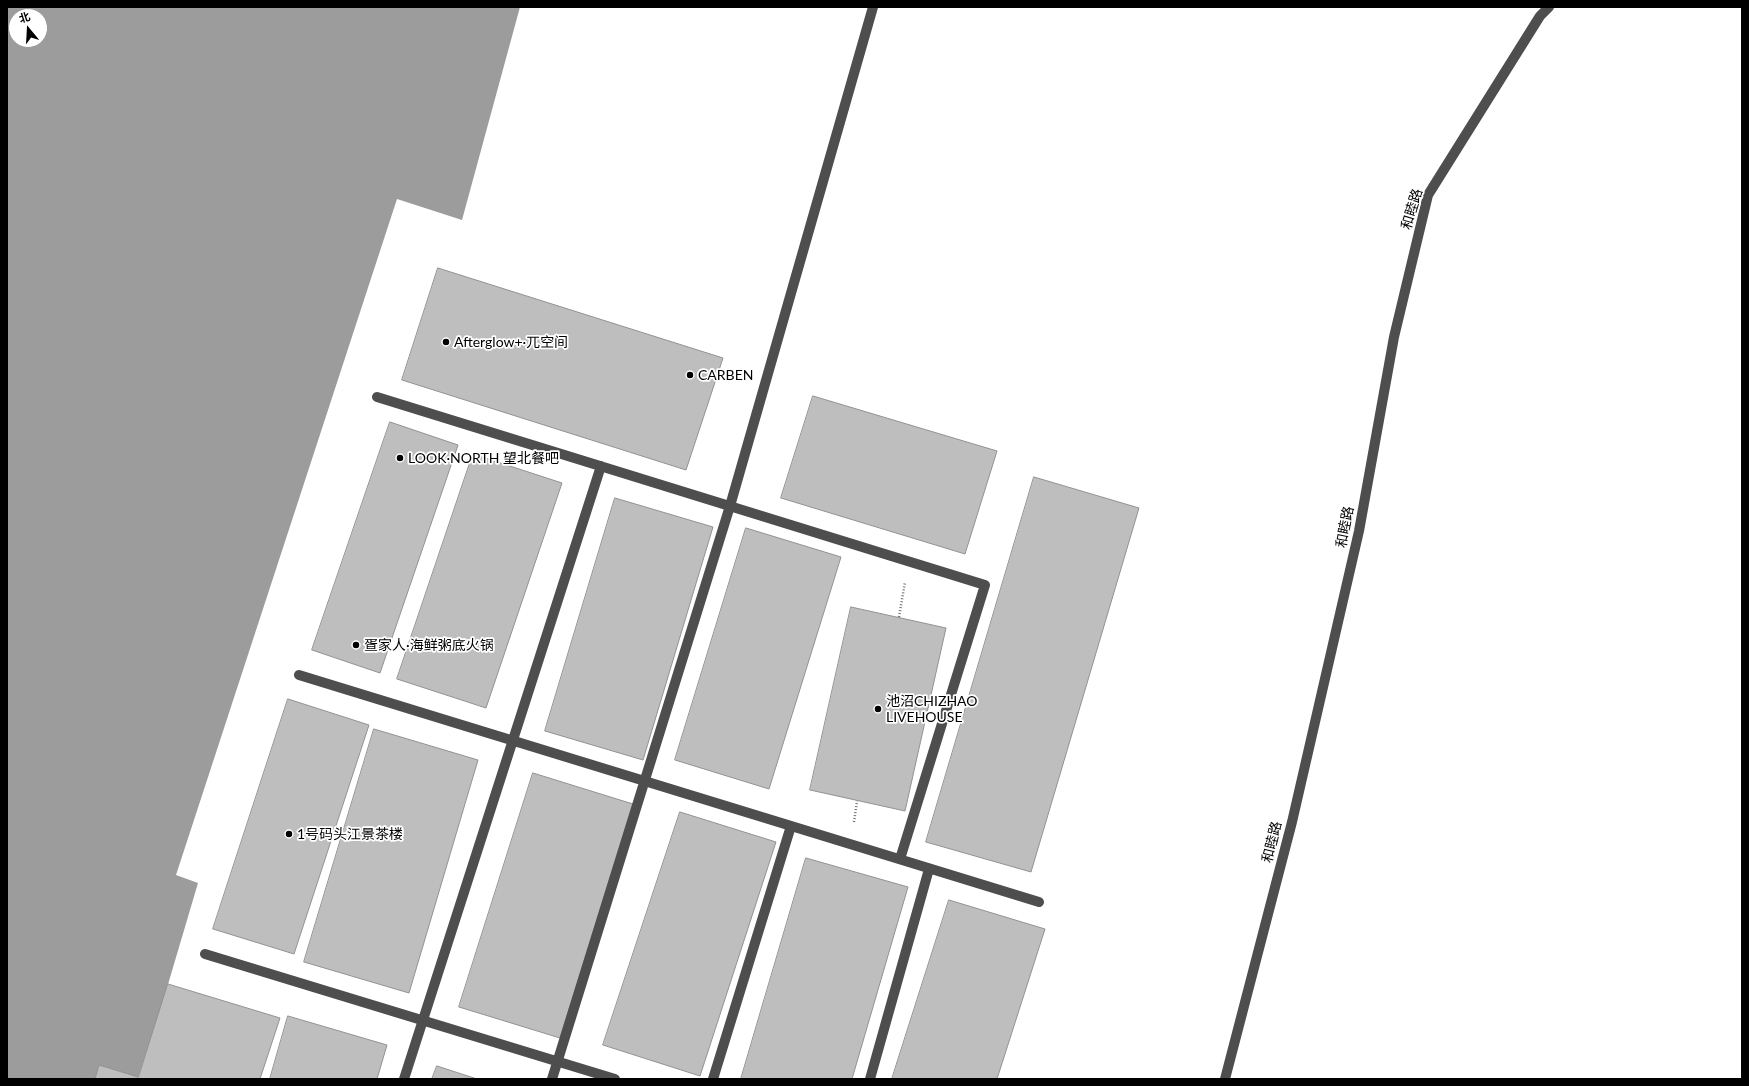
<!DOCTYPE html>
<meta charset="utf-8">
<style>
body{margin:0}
#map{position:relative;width:1749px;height:1086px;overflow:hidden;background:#fff;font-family:Lato,"Noto Sans SC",sans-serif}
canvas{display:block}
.frame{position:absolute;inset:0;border:8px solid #000;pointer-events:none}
.north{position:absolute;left:8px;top:8px;width:40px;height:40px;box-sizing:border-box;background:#fff;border:1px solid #999;border-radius:50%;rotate:342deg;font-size:11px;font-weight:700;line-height:16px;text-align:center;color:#000}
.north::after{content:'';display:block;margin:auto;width:14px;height:18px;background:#000;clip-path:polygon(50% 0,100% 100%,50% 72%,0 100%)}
</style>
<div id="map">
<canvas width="1749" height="1086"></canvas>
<div class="frame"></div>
<div class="north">北</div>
</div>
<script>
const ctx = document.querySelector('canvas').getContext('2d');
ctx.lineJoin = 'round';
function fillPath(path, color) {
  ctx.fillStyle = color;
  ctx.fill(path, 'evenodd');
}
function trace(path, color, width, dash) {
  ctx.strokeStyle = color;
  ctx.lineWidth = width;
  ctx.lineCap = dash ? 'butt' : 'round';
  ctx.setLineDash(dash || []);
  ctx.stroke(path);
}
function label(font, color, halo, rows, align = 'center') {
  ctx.font = font + ' Lato,"Noto Sans SC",sans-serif';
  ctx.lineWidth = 3.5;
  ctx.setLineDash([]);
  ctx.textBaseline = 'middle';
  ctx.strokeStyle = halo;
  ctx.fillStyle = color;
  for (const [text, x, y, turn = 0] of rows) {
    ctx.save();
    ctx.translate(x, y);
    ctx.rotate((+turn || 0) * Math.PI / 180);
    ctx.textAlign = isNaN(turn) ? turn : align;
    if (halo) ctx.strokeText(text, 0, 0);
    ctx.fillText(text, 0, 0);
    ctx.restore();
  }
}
fillPath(new Path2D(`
 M7 7H520L462 220 397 199 176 875 198 883 140 1079H7ZM16 16H40V40H16Z`), '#9c9c9c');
const building = new Path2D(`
 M438 268 723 358 686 470 402 380Z
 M813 396 997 451 965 554 781 498Z
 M390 422 458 445 380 673 312 650Z
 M473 454 562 483 486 708 397 679Z
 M1034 477 1139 508 1031 872 926 842Z
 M615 498 713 527 643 760 545 731Z
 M746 528 841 557 769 789 675 760Z
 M851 607 946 628 905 811 810 790Z
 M288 699 369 725 294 954 213 929Z
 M374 729 478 760 409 993 304 962Z
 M533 773 633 804 560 1038 459 1007Z
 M680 812 776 842 700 1076 603 1045Z
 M806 858 908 887 852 1079H741Z
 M949 900 1045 929 997 1079H892Z
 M168 984 280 1018 260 1079H95L99 1065 138 1077Z
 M288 1016 387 1045 377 1079H270Z
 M437 1066 477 1079H432Z`);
fillPath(building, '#bebebe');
trace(building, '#929292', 1);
trace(new Path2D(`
 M899 617 905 582
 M854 822 857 801`), '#707070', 2.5, [1, 2]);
trace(new Path2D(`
 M377 397 985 585 900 859
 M299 675 1039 902
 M205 954 615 1079
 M404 1079 601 466
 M552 1079 730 506 873 7
 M713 1079 791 826
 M870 1079 929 869
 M1225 1079 1292 822 1359 531 1394 337 1428 195 1540 16 1549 7`), '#4e4e4e', 10);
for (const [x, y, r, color] of [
 [446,342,4,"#000"],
 [690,375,4,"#000"],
 [400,458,4,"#000"],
 [356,645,4,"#000"],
 [878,709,4,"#000"],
 [289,834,4,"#000"]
]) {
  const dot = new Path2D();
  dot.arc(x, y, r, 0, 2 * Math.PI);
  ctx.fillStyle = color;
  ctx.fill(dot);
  trace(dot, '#fff', 1.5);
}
label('14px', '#000', '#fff', [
 ["和睦路",1412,209,-73],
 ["和睦路",1345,527,-79],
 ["和睦路",1272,842,-76]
]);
label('14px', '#000', '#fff', [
 ["Afterglow+·兀空间",454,342],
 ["CARBEN",698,375],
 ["LOOK·NORTH 望北餐吧",408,458],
 ["疍家人·海鲜粥底火锅",364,645],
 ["池沼CHIZHAO",886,701],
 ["LIVEHOUSE",886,717],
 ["1号码头江景茶楼",297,834]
], 'left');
</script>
